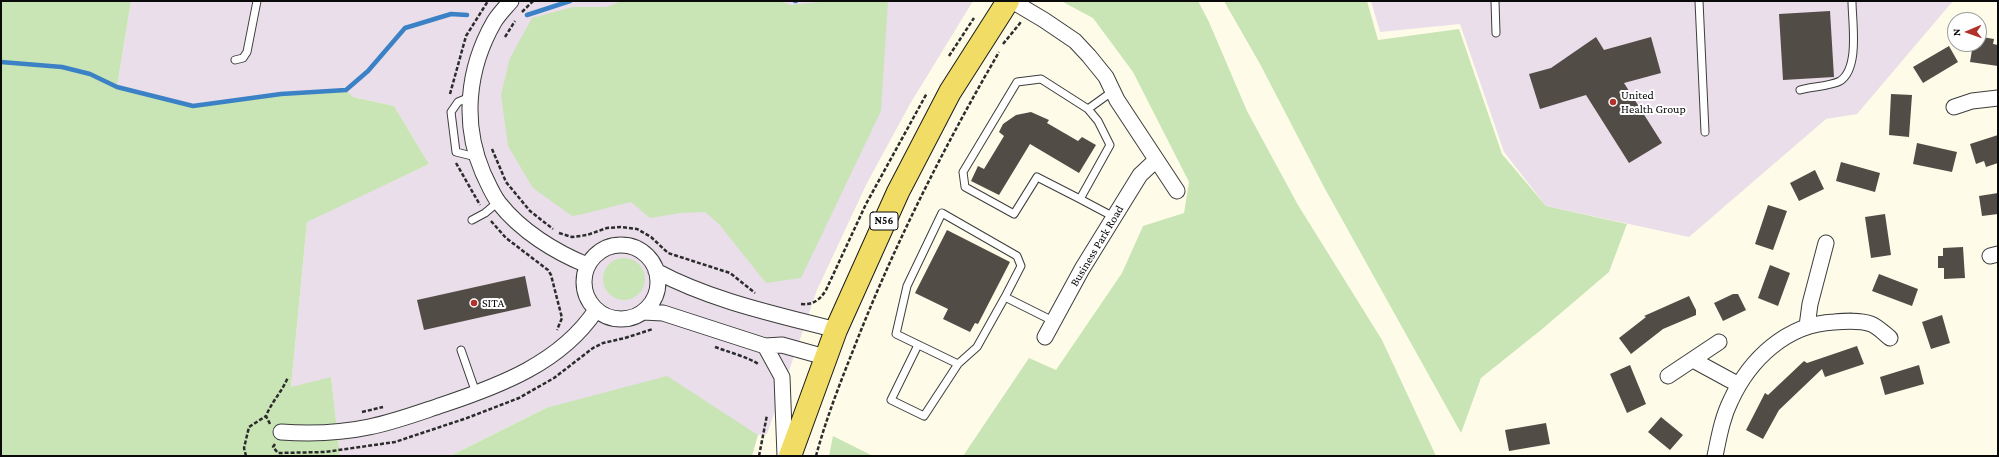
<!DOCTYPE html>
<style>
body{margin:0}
#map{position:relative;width:1999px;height:457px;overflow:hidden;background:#fefce8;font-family:"Crimson Pro",serif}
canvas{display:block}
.frame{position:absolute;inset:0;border:2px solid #0a0a0a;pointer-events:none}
.north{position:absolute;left:1947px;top:12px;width:40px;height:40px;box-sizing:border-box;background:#fff;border:1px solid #9d9d9d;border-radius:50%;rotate:268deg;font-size:11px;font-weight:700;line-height:16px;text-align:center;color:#0a0a0a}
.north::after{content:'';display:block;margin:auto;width:14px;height:18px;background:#b1312b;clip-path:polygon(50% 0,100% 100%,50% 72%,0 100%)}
</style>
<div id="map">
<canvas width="1999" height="457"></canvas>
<div class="frame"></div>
<div class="north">N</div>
</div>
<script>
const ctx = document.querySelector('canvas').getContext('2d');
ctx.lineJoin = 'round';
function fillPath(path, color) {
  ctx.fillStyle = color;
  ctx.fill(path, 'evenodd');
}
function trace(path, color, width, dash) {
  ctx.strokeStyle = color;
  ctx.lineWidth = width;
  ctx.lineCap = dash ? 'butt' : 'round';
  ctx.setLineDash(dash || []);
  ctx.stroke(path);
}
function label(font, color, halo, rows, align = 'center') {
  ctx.font = font + ' "Crimson Pro",serif';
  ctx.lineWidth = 4;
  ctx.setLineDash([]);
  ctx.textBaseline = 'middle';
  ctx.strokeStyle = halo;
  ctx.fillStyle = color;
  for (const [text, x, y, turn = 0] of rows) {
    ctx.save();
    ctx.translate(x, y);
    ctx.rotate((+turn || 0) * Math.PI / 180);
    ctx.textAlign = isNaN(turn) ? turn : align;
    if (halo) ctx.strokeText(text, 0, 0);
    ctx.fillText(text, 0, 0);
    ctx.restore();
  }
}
fillPath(new Path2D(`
 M131 1H973L910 104 867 183 817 290 767 434 758 435 546 408 450 456H340L331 378 291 388 307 221 429 164 394 106 353 97 234 101 193 106 117 87Z
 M1371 1H1953L1857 114 1826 119 1689 237 1546 206 1504 152 1460 24 1380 32Z`), '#e9dee9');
fillPath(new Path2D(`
 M1 1H131L117 87 193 106 281 94 346 90 353 97 394 106 429 164 307 222 291 387 331 377 340 456H1Z
 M622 1H780L791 5 829 1H888L881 111 801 278 766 283 719 224 705 212 680 213 650 218 631 202C611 206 592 213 572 216L533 188 508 146 501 95 510 58 532 18 573 7H606Z
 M1061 1H1198L1209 22 1247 111 1298 205 1382 340 1436 456H963L1029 358 1056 370 1122 273 1143 226 1184 213 1189 182 1133 72 1093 18Z
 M1224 1H1367L1378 40 1459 29 1502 154 1546 206 1627 224 1609 272 1541 330 1481 378 1461 433 1324 187 1260 64Z
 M603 279a21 21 0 1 1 42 0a21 21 0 1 1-42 0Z
 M667 376 758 435 752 456H450L546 408Z
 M833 436 873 456H829Z`), '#c9e5b5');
trace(new Path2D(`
 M795 1H796
 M527 15 570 1
 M1 62 62 67 90 74 117 87 193 106 281 94 346 90 368 71 405 28 451 14 467 15`), '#3b81c5', 4.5);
fillPath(new Path2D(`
 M1830 11 1834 77 1783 80 1779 14Z
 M1596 37 1604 50 1651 37 1661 73 1624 83 1662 143 1629 163 1586 95 1540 109 1529 74 1551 68Z
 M1982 37 1994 39 1993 44 1998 45V66L1970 62 1973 44 1982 43Z
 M1949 46 1958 62 1923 83 1913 67Z
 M1891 94 1912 95 1909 137 1889 135Z
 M1031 112 1049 120 1047 123 1078 141 1082 137 1096 145 1079 173 1030 144 999 195 971 181 978 166 984 169 1004 136 999 132 1003 124 1016 115Z
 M1998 135V163L1986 167 1984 161 1976 164 1970 144Z
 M1917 143 1957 152 1952 172 1913 164Z
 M1841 162 1880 173 1875 192 1836 181Z
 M1815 170 1824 189 1799 201 1790 183Z
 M1998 193V214L1982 216 1979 196Z
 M1768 205 1787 211 1773 250 1755 244Z
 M1885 214 1891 255 1871 258 1865 217Z
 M947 230 1010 262 978 324 975 323 970 332 943 319 948 309 915 293Z
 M1963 247 1965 278 1944 279V268H1938V256H1943V248Z
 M1770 265 1790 273 1778 306 1758 298Z
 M1879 274 1918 289 1912 306 1872 291Z
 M525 276 531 306 424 330 417 300Z
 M1733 294H1738L1746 310 1723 321 1714 303Z
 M1689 296 1696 310V315L1663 329 1631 354 1619 338 1646 317 1644 316Z
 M1942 315 1950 343 1931 349 1922 322Z
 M1857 346 1864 364 1825 377 1822 369 1779 410 1763 439 1746 430 1765 393 1768 395 1804 361 1807 363Z
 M1630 365 1646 404 1627 413 1610 374Z
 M1919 365 1924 384 1885 395 1880 377Z
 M1661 417 1683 435 1670 450 1648 432Z
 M1546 423 1550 444 1509 451 1505 430Z`), '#524c47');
const lane = new Path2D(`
 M1495 1 1496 33
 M1699 1 1705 132
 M235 60 243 58 247 52 257 1
 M1800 90C1810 87 1831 86 1840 81 1860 68 1852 22 1852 1
 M470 97 458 102 451 112 456 152 476 157
 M1088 109 1113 91
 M1080 199 1037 177 1014 214 965 187 963 172 1017 82 1041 79 1088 109 1098 121 1110 145 1080 199 1114 217
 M472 220 485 213 498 202
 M1005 297 977 347 958 364 896 334 907 286 942 213 1017 256 1021 266 1005 297 1053 321
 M918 345 891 400 924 416 958 364
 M461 350 476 393`);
const street = new Path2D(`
 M511 1C505 8 498 15 494 22 467 69 462 124 483 173 488 183 492 194 499 203 521 231 555 252 587 265
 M1012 1 1044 20 1075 41 1089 56 1106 77 1117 100 1177 191
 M1954 107 1972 101 1998 98
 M584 282a37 37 0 1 1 74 0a37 37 0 1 1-74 0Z
 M1990 256 1998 254
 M656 271C712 301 775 314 836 330
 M643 312 663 313 765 346 782 345 825 357
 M1807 326 1810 304 1826 243
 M1045 337 1082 269 1140 175 1156 160
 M765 346 782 377 785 456
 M1693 360 1739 385
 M1668 376 1719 342
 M281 432C310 434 341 433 369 427 394 422 418 413 442 405 499 386 561 363 596 310
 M1715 456C1719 437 1722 418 1731 400 1750 359 1787 324 1834 322 1846 321 1860 320 1871 324 1877 326 1885 334 1890 338`);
const primary = new Path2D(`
 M790 456 836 330 898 192 950 92 1008 1`);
trace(lane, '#3d3d3d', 9);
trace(street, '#3d3d3d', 17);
trace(primary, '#1b1b1b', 24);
trace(new Path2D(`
 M522 12 533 1
 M505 37 515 21
 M1003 44 1021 22
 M949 56 974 18
 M450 94 466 36 488 1
 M492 149 506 182 530 211 553 229
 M456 163 480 205
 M491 221 506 238 548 270 551 275 562 318 557 330
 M559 233 572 237 587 235 607 228 621 227 637 229 651 237 668 253 730 273 755 293
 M801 304C813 305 820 300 826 290L866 204 927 93
 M715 347C726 351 750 358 758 364
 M362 412 383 407
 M270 424 266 416C272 401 282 392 288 377
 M275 444 273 447 278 453 325 452 395 442 467 418 519 398 554 378 593 348 603 343 625 338 653 329
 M246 456 244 448 249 427 266 416
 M759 456 767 415
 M816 456C826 419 840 383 854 348 894 245 944 147 999 52`), '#2c2c2c', 2.5, [4, 2]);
trace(lane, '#fff', 7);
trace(street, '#fff', 15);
trace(primary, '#f1dc65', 22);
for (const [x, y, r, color] of [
 [1613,102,4,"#b1312b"],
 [474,303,4,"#b1312b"]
]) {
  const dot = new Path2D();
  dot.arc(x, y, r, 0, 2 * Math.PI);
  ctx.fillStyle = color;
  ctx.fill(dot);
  trace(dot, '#fff', 1.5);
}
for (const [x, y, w] of [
 [884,221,28]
]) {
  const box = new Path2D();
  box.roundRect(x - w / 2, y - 9, w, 18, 3);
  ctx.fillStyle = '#fff';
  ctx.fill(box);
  trace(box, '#0a0a0a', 1);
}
label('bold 11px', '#0a0a0a', null, [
 ["N56",884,221]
]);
label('12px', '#0a0a0a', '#fff', [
 ["United",1621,95],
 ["Health Group",1621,109],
 ["SITA",482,303]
], 'left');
label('12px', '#0a0a0a', '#fff', [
 ["Business Park Road",1097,246,-59]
]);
</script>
